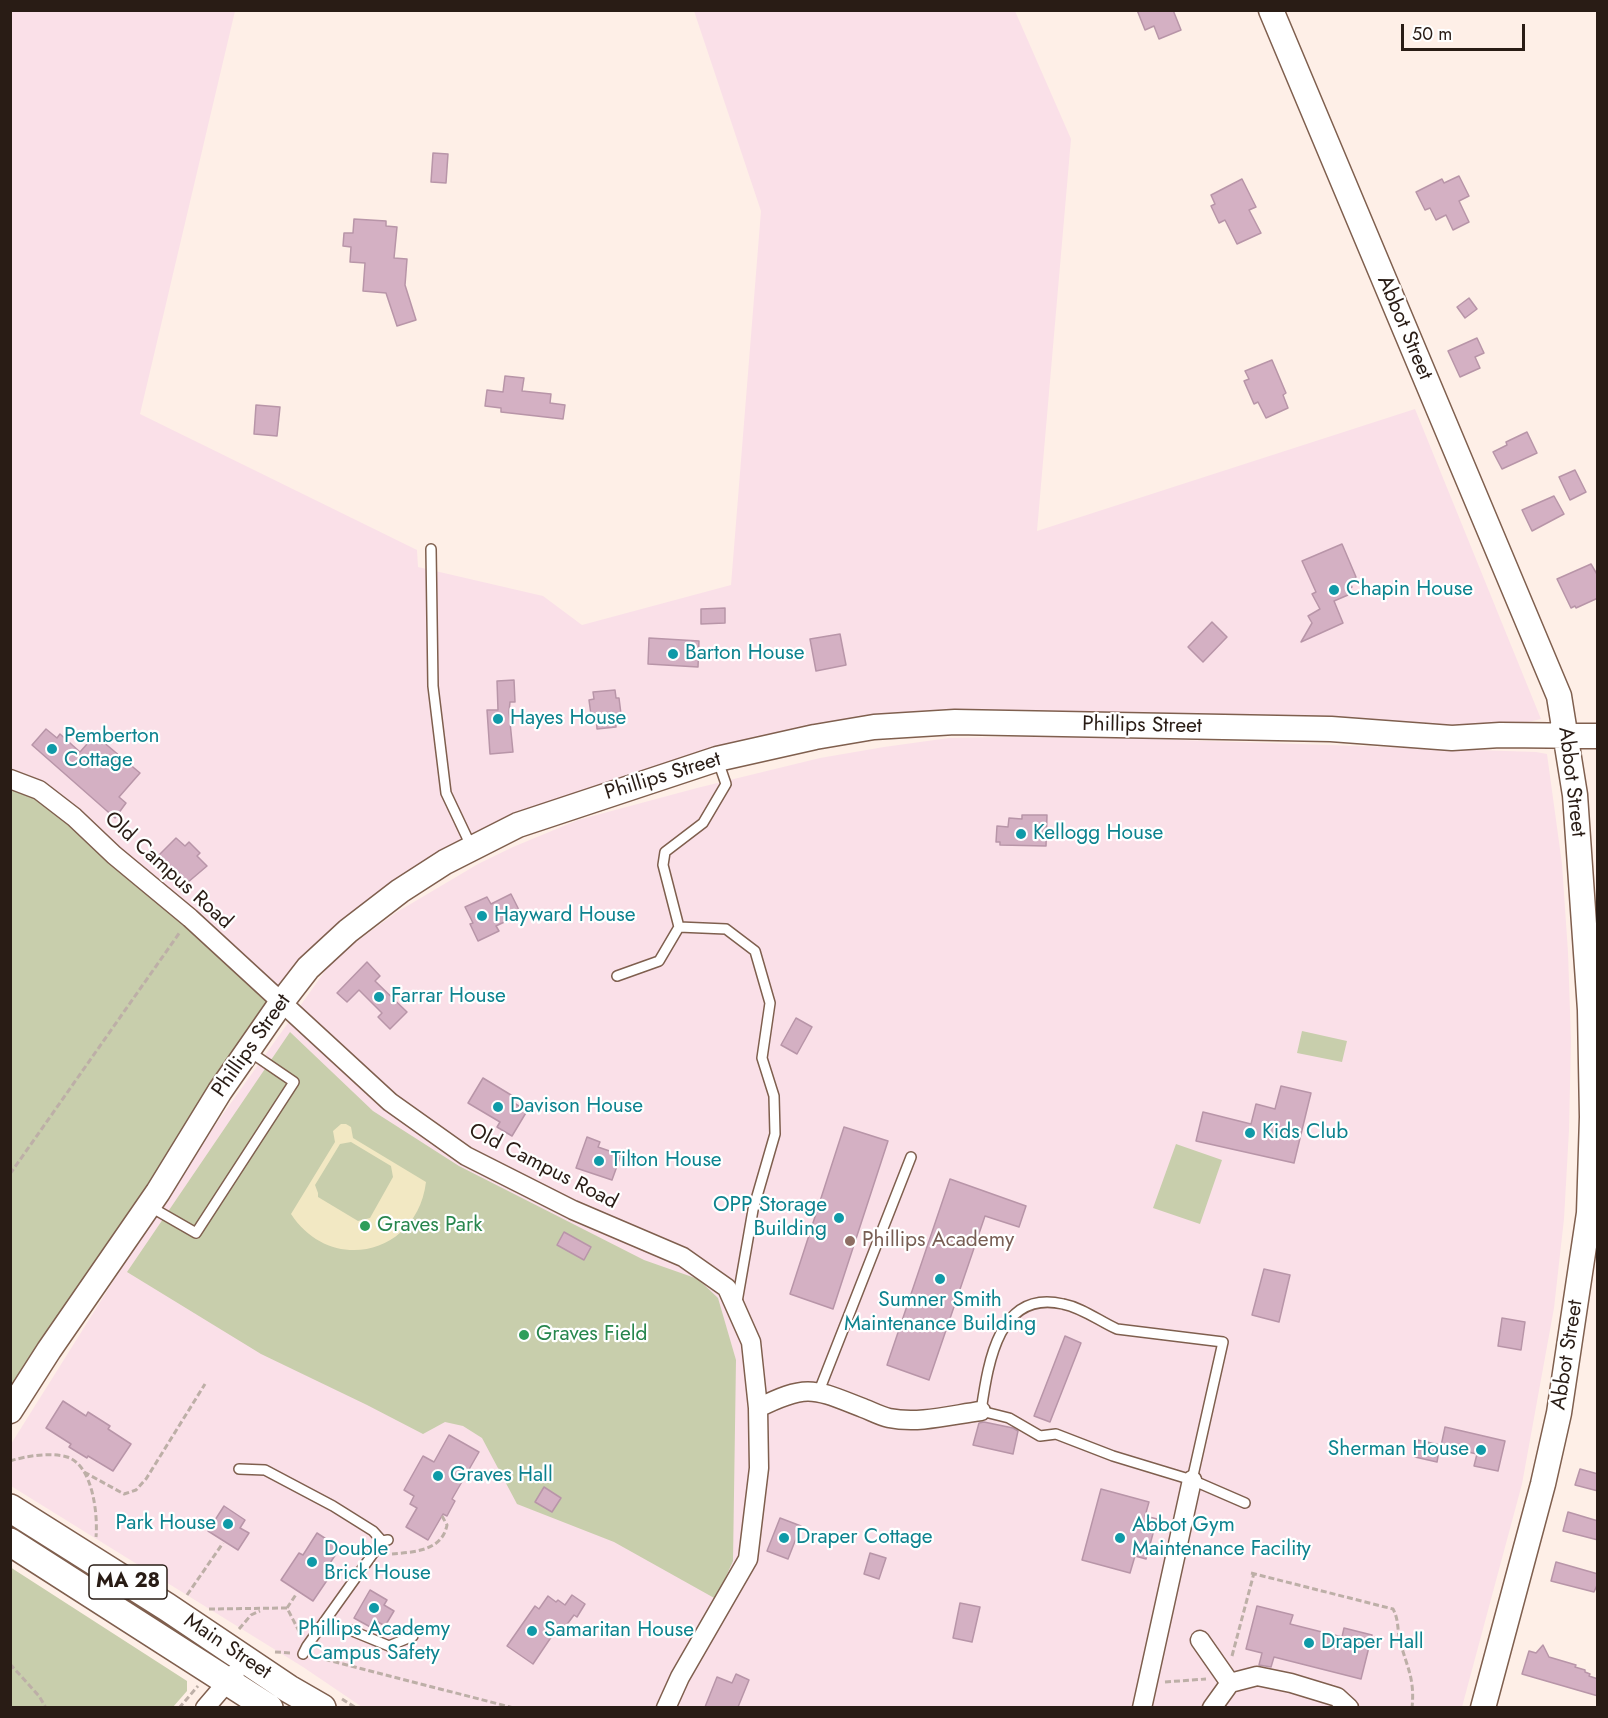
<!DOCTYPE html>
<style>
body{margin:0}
#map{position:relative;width:1608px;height:1718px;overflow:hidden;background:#feefe7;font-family:Jost,sans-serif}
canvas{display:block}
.frame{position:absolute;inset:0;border:12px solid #291c15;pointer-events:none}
.scale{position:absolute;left:1401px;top:24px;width:124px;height:27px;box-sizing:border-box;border:3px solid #291c15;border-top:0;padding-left:8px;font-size:18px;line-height:21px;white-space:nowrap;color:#291c15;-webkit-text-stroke:4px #fff;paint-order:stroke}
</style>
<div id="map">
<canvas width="1608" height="1718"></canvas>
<div class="frame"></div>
<div class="scale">50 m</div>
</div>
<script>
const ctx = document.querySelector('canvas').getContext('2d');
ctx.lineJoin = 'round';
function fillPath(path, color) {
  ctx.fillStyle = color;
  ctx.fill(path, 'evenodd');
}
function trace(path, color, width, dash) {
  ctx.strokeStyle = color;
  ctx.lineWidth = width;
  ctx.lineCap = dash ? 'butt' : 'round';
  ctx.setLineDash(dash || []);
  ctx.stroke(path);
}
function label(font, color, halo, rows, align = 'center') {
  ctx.font = font + ' Jost,sans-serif';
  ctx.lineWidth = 4.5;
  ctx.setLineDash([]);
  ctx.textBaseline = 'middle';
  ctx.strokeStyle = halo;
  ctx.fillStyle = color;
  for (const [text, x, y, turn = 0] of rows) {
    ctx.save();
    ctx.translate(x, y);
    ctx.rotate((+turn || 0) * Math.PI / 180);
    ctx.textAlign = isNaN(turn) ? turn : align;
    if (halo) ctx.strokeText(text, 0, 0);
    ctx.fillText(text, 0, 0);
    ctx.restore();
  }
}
fillPath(new Path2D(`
 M11 11H235L140 414 417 550 418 567 543 596 582 625 731 585 761 211 694 11H1015L1071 139 1037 531 1415 409 1541 719 1520 724 1453 725 1313 717 962 710 906 715 637 778 358 912 11 1396Z
 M1060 736 1536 752 1547 754 1562 864 1568 952 1571 1041 1569 1130 1564 1219 1554 1308 1522 1484 1462 1707H362L303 1667 11 1486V1444L181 1173 330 964 346 949 397 912 478 864 513 847 578 820 697 788 820 758 884 747 949 738Z`), '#fae0e8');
fillPath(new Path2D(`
 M10 779 39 790 281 1003 10 1419Z
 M1302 1031 1347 1041 1342 1062 1297 1053Z
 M290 1032 373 1111 459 1166 644 1260 698 1279 718 1298 736 1360 733 1561 716 1599 614 1542 517 1504 482 1438 463 1426 445 1422 423 1434 367 1405 261 1354 127 1272Z
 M1176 1144 1222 1160 1200 1224 1153 1208Z
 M10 1567 187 1681V1691L173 1707H11Z`), '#c8ceac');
fillPath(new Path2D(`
 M341 1124H346L351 1127 353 1138 426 1182C417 1255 331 1275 291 1214L335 1142 333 1131ZM351 1142 391 1166 393 1177 370 1218 358 1221 318 1197V1193L315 1185 340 1144Z`), '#f2e8c3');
const building = new Path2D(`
 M1137 10H1173L1181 30 1159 39 1154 26 1145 30Z
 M433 153 448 154 446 183 431 182Z
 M1459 176 1469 196 1459 201 1469 222 1453 230 1446 215 1436 220 1430 208 1425 210 1416 192 1442 179 1444 183Z
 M1242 179 1256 207 1249 210 1261 233 1237 244 1225 220 1219 223 1211 206 1215 204 1211 195Z
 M354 219 386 221V226L397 227 394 258 407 259 405 285 416 320 397 326 386 293 363 291 365 263 350 262 351 247 343 246 344 233H353Z
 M1469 298 1477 309 1465 318 1457 307Z
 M1477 338 1484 353 1475 357 1480 368 1460 377 1448 351Z
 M1272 360 1286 393 1283 395 1288 408 1266 418 1258 402 1254 404 1244 381 1249 379 1245 371Z
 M505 376 524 378 522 391 551 394 550 403 565 405 563 419 501 412V408L485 406 487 390 503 392Z
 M256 405 280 407 277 436 254 434Z
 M1527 432 1537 453 1502 469 1493 452 1507 445 1506 442Z
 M1575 470 1586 492 1570 500 1559 477Z
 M1554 496 1564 514 1532 531 1522 510Z
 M1342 544 1356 577 1349 580 1352 587 1346 590 1348 595 1334 601 1343 623 1301 642 1312 623 1308 616 1320 609 1312 594 1316 592 1302 561Z
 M1591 564 1598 576V598L1576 608 1575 606 1571 608 1557 579Z
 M725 608V623L701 624V609Z
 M1212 622 1227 637 1203 662 1188 647Z
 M840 634 846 665 816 671 810 639Z
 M649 638 699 641 698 667 648 664Z
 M514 680 515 702H510L509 712 513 752 490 754 487 710H498L497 681Z
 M615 690 616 698H619L621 714 615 715 616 727 597 729 596 715H591L589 700 594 699 593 692Z
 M46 729 57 738 60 734 80 752 95 735 140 773 119 797 126 803 115 818 32 745Z
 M1022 815H1047L1046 846 1000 845V842H996L997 826 1008 827 1009 818 1022 819Z
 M176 838 185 846 189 842 200 853 197 856 207 866 187 883 159 855Z
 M511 894 521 914 496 926 499 931 478 941 470 924 473 923 465 907 487 897 491 904Z
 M367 962 380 976 375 981 407 1012 390 1029 378 1017 382 1013 359 990 347 1002 337 993Z
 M796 1018 812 1027 797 1054 781 1045Z
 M483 1078 516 1098 514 1103 527 1111 512 1136 497 1127 500 1122 468 1103Z
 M1281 1086 1311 1093 1294 1163 1196 1141 1203 1112 1251 1124 1256 1104 1275 1109Z
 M844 1127 888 1141 833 1309 790 1294Z
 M587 1137 600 1142 598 1147 621 1155 612 1180 576 1168Z
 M950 1179 1026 1206 1019 1227 985 1216 929 1380 887 1365Z
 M564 1232 591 1247 584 1260 557 1245Z
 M1264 1269 1290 1275 1279 1322 1252 1315Z
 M1502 1318 1525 1322 1521 1350 1498 1346Z
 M1065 1336 1081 1343 1050 1422 1034 1416Z
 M63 1401 86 1416 88 1412 110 1426 108 1429 131 1444 113 1471 88 1456 87 1458 69 1447 71 1444 46 1428Z
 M984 1422 1013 1428 1018 1431 1013 1454 973 1445 979 1423Z
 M1445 1427 1505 1441 1498 1471 1474 1466 1477 1454 1441 1446Z
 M449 1435 479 1452 452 1499 455 1501 447 1516 443 1514 428 1540 406 1527 417 1508 410 1504 414 1496 404 1490 423 1456 434 1462Z
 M1418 1440 1440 1445 1437 1462 1415 1457Z
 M1580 1469 1598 1474V1491L1575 1485Z
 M544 1487 561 1498 552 1512 535 1502Z
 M1101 1489 1149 1502 1145 1516 1157 1519 1146 1559 1135 1556 1130 1573 1082 1560Z
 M224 1506 245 1520 240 1528 249 1533 238 1550 208 1531Z
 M1568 1512 1598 1521V1540L1563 1531Z
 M780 1518 801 1526 788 1559 767 1551Z
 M317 1533 340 1548 326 1569 332 1573 313 1601 281 1580 299 1553 303 1555Z
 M870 1553 886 1558 879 1579 864 1574Z
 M1556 1562 1598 1574V1583L1594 1592 1551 1581Z
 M370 1590 387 1600 384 1605 394 1611 385 1626 378 1622 374 1629 354 1618Z
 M572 1595 585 1604 577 1617 574 1615 565 1627 560 1624 533 1664 507 1646 535 1606 539 1609 548 1596 556 1602 558 1600 565 1605Z
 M960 1603 980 1607 972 1642 953 1638Z
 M1257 1606 1293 1615 1290 1624 1342 1637 1344 1628 1372 1635 1361 1679 1274 1657 1271 1667 1259 1665 1262 1653 1246 1649Z
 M1543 1645 1549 1657 1576 1665 1575 1667 1585 1670V1672L1590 1674 1589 1676 1598 1679V1696L1522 1674 1529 1651 1536 1653Z
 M736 1674 749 1680 738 1707H705L717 1677 732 1683Z`);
fillPath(building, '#d4b0c3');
trace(building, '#b895a8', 1.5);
const lane = new Path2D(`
 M431 549 433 686 446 793 472 848
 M679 927 663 865 665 852 703 823 726 784 718 761
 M617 976 659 961 679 927 726 929 755 951 770 1003 762 1058 774 1096 775 1134 753 1210 737 1302
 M149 1206 196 1233 294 1082 250 1052
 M819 1391 911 1157
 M239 1469 265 1470 333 1506 373 1531 382 1541 388 1540
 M1192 1480 1223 1342 1117 1329C1099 1321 1083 1308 1063 1304 998 1289 988 1364 981 1411L1009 1418 1040 1436 1056 1434 1113 1456 1192 1480 1245 1503
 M350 1630 389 1646 413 1636
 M303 1654 307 1646 382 1541`);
const street = new Path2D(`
 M10 779 39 790 74 817 114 855 190 918 390 1102 466 1156 573 1210 683 1257 727 1288 751 1342 758 1408 759 1468 748 1559 680 1677 666 1708
 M758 1408C808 1383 814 1389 863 1408 871 1411 880 1416 889 1418 919 1424 951 1415 981 1411
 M1200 1640 1230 1683
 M205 1708 235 1673
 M1142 1708 1192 1480
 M1212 1708 1230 1683 1257 1676 1291 1683 1337 1697 1349 1708`);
const secondary = new Path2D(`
 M1271 10 1559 696 1575 795 1590 1010 1592 1117 1589 1213 1559 1413 1543 1484 1483 1708
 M10 1411 49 1350 158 1192 220 1091 281 1003 308 968 348 931 400 891 445 862 518 825 717 759 815 737 874 727 955 722 1331 729 1452 738 1500 735 1598 736`);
const primary = new Path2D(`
 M10 1508 167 1607 289 1689 322 1708
 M10 1542 269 1708`);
trace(lane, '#7f5f4e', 12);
trace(street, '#7f5f4e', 21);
trace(secondary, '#7f5f4e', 27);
trace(primary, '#7f5f4e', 30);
trace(new Path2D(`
 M10 1174 180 932
 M10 1461C26 1456 51 1452 67 1457 93 1465 98 1515 96 1537
 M84 1472 124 1494 136 1490 146 1479 205 1384
 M392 1554C414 1552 442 1551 447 1525L442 1516
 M1251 1573 1393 1609C1399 1620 1397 1629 1400 1641 1407 1668 1415 1678 1412 1708
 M187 1595 223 1543
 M287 1608 297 1593
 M209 1609 287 1608 301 1635
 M239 1629 251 1615 260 1611
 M275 1652 292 1653
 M1232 1656 1254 1573
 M316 1657 514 1708
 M10 1664 39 1696 46 1708
 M1165 1682 1206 1679
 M342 1699 356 1708
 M179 1708 198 1686`), '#bdafa7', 3, [6, 3]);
trace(lane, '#fff', 9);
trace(street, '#fff', 18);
trace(secondary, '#fff', 24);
trace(primary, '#fff', 27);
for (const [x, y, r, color] of [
 [1334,590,6,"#0f9aa8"],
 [673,654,6,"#0f9aa8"],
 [498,719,6,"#0f9aa8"],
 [52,749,6,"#0f9aa8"],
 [1021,834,6,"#0f9aa8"],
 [482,916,6,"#0f9aa8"],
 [379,997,6,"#0f9aa8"],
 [498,1107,6,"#0f9aa8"],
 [1250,1133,6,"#0f9aa8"],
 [599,1161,6,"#0f9aa8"],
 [839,1218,6,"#0f9aa8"],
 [365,1226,6,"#2e9e5b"],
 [850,1241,6,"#8d6e63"],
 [940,1279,6,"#0f9aa8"],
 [524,1335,6,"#2e9e5b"],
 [1481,1450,6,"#0f9aa8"],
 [438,1476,6,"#0f9aa8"],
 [228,1524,6,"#0f9aa8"],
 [784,1538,6,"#0f9aa8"],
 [1120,1538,6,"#0f9aa8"],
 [312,1562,6,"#0f9aa8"],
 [374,1608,6,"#0f9aa8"],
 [532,1631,6,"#0f9aa8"],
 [1309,1643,6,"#0f9aa8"]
]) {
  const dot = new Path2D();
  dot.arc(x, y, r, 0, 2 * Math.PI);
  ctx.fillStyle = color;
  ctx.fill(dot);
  trace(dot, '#fff', 2);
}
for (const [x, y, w] of [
 [128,1582,78]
]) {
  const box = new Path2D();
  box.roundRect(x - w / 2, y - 17, w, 34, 4.5);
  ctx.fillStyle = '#fff';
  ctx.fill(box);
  trace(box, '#291c15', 1.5);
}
label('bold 20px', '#291c15', null, [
 ["MA 28",128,1582]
]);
label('21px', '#291c15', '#fff', [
 ["Abbot Street",1404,328,67],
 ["Phillips Street",1142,726,1],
 ["Phillips Street",663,777,-17],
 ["Abbot Street",1571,782,83],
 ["Old Campus Road",168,871,42],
 ["Phillips Street",252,1046,-55],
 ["Old Campus Road",543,1167,27],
 ["Abbot Street",1568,1355,-81],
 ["Main Street",227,1647,34]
]);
label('21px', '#0d838f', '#fff', [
 ["Chapin House",1346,590],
 ["Barton House",685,654],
 ["Hayes House",510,719],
 ["Pemberton",64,737],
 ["Cottage",64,761],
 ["Kellogg House",1033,834],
 ["Hayward House",494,916],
 ["Farrar House",391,997],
 ["Davison House",510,1107],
 ["Kids Club",1262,1133],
 ["Tilton House",611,1161],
 ["OPP Storage",827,1206,"right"],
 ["Building",827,1230,"right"],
 ["Sumner Smith",940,1301,"center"],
 ["Maintenance Building",940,1325,"center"],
 ["Sherman House",1469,1450,"right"],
 ["Graves Hall",450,1476],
 ["Park House",216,1524,"right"],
 ["Abbot Gym",1132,1526],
 ["Maintenance Facility",1132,1550],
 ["Draper Cottage",796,1538],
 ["Double",324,1550],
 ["Brick House",324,1574],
 ["Phillips Academy",374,1630,"center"],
 ["Campus Safety",374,1654,"center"],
 ["Samaritan House",544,1631],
 ["Draper Hall",1321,1643]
], 'left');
label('21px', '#27864d', '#fff', [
 ["Graves Park",377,1226],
 ["Graves Field",536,1335]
], 'left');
label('21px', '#785e54', '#fff', [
 ["Phillips Academy",862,1241]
], 'left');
</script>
